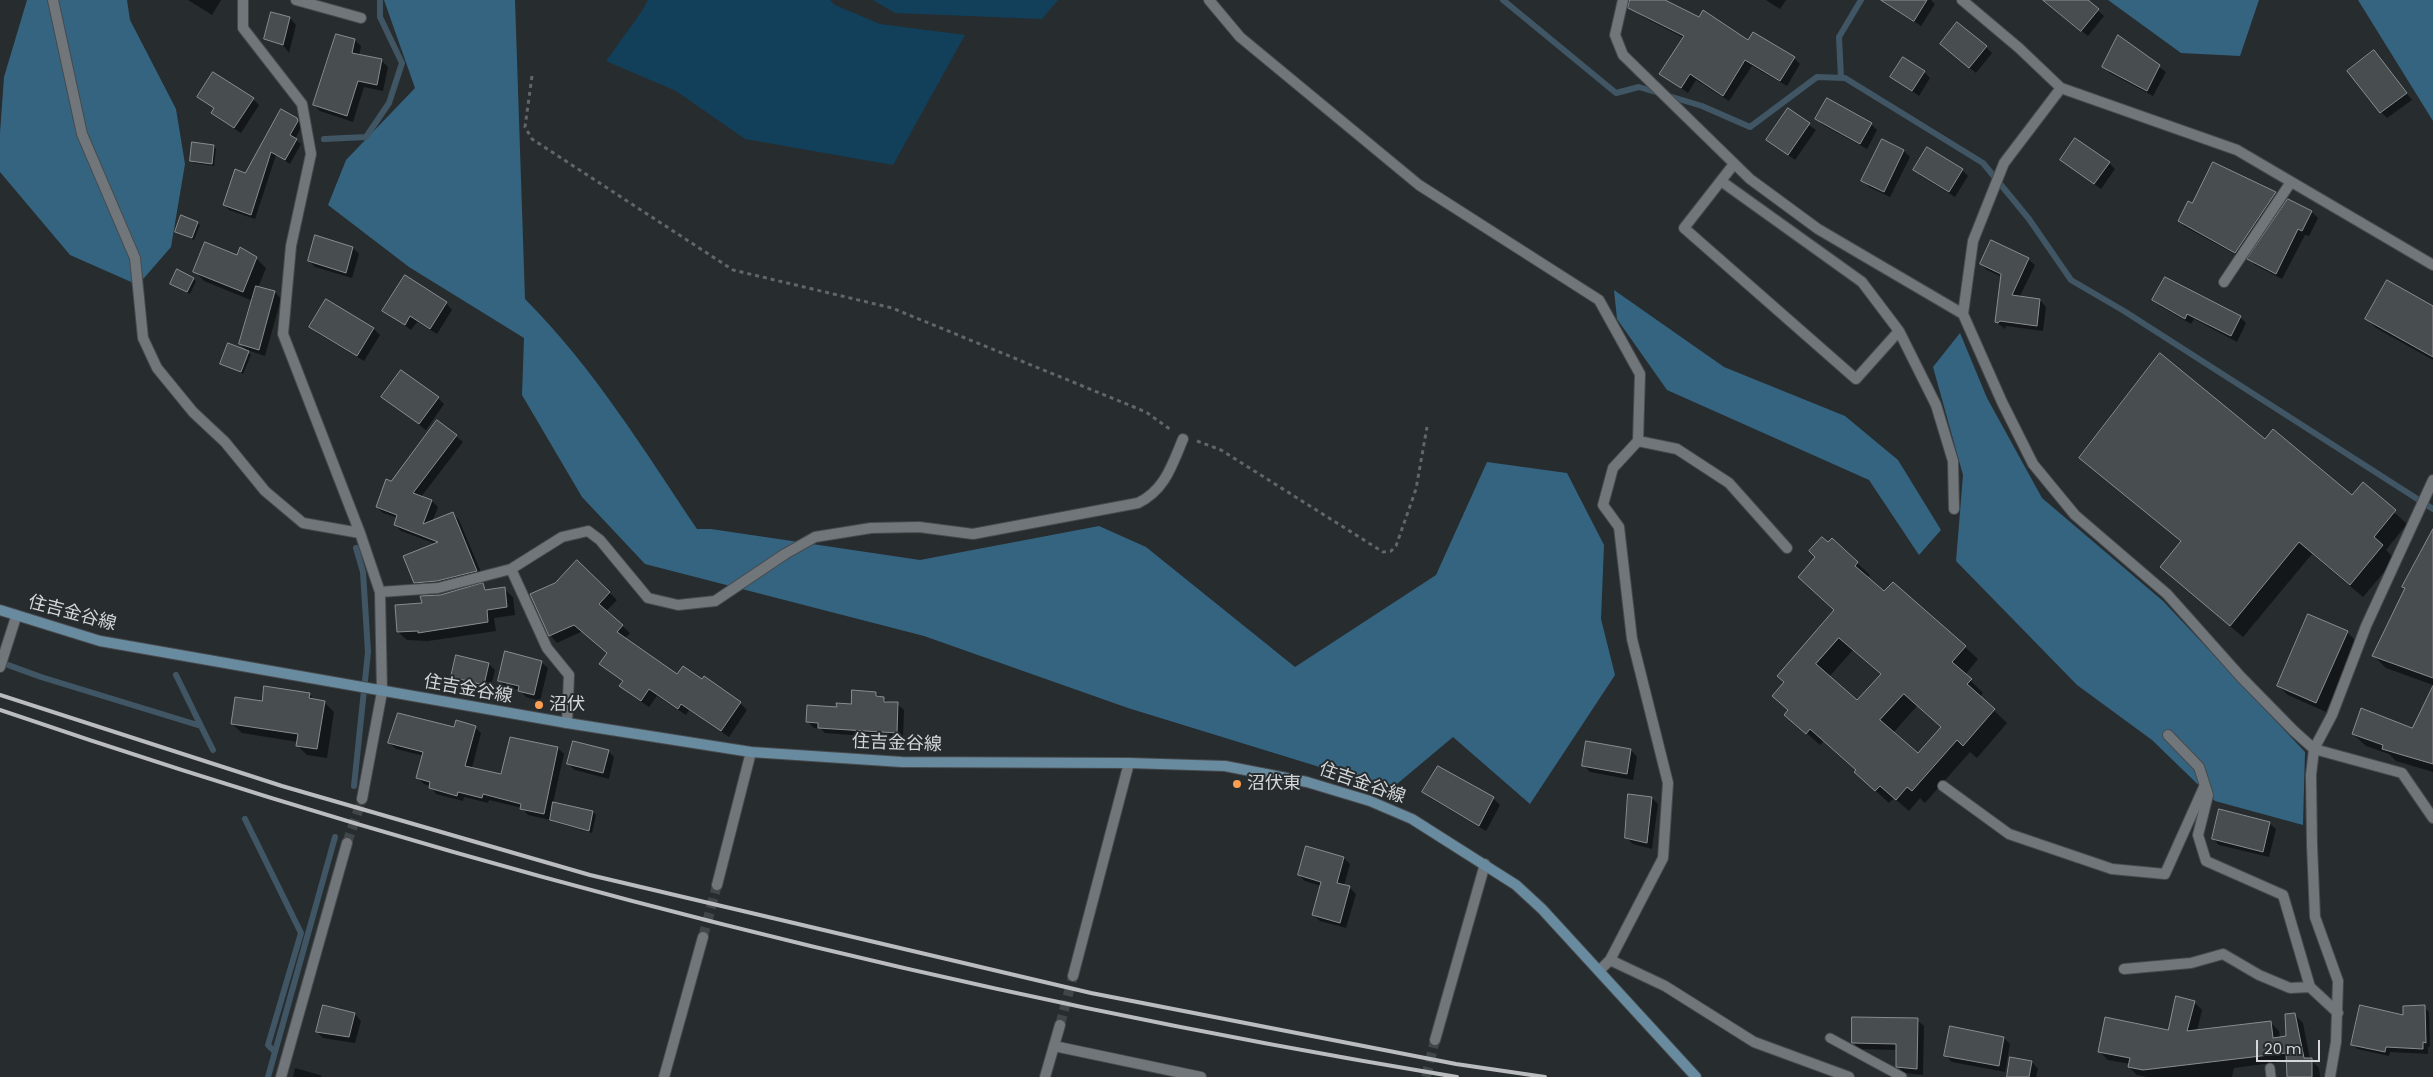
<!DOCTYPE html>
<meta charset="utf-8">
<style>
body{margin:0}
#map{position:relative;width:2433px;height:1077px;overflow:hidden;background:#272c2f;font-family:Poppins,sans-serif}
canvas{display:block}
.scale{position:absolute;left:2256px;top:1040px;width:64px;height:22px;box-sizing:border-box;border:2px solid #d4d6d8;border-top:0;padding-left:6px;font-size:15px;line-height:18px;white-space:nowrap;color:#d4d6d8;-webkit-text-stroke:4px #272c2f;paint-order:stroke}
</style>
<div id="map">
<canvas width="2433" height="1077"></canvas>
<div class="scale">20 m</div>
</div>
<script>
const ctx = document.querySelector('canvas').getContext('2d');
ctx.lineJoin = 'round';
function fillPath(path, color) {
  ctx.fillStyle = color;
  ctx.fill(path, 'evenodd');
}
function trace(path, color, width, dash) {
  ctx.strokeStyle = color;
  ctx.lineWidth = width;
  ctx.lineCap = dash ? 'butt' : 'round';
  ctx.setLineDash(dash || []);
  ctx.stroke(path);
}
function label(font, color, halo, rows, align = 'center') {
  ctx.font = font + ' Poppins,"Noto Sans JP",sans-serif';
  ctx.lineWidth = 4;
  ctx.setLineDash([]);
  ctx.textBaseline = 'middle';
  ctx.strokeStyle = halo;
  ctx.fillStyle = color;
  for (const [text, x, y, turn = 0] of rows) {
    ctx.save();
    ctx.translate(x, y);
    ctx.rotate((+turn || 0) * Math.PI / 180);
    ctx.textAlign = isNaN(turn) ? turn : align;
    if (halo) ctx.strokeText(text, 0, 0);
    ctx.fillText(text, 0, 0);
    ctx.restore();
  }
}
fillPath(new Path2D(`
 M648 0H830L835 5 880 24 965 35 893 165 745 139 676 91 606 61 642 11Z
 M873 0H1058L1042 19 895 13Z`), '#12405a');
fillPath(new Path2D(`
 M27 0H127L130 20 176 109 185 164 171 247 138 285 70 255 0 172V133L4 77Z
 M384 0H515L525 299C593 367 644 450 697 529H711L920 560 1099 526 1146 547 1295 667 1436 575 1487 462 1567 473 1604 545 1601 619 1615 675 1530 804 1453 737 1391 789 1128 708 924 636 645 564 582 497 522 395 524 338 409 267 328 205 346 160 415 88Z
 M2108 0H2259L2240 56 2181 53Z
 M2358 0H2433V121Z
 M1614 290 1724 367 1845 416 1898 460 1941 530 1919 555 1869 480 1667 390 1617 319Z
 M1960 333 1987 398 2042 498 2163 601 2305 752 2303 825 2215 801 2152 740 2077 685 1956 561 1963 475 1933 367Z`), '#356481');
fillPath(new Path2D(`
 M188 0H221L212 15Z
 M1642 0H1662L1749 42 1794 58 1800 64 1787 86 1752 66 1729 101 1696 80 1688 93 1661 74 1684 38 1643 17 1636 11Z
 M1766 0H1786L1780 9Z
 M1883 0H1931L1935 4 1921 26Z
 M2058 0H2086L2104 16 2088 36 2059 13Z
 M272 14 290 18 296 25 289 53 269 27Z
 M2118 37 2166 72 2153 96 2110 73 2104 67Z
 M355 40 361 46 359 56 381 60 388 67 383 91 364 87 353 122 320 111 314 105Z
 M1986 47 1992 53 1976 73 1948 50Z
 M2374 52 2412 100 2387 118 2381 112Z
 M1924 72 1930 78 1919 96 1892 77Z
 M199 96 253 99 259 105 241 133 219 119 213 113 215 109Z
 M1788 110 1816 130 1795 160 1768 140Z
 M297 119 302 126 295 139 301 144 290 164 276 155 255 219 229 210 224 205 246 174Z
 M1817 119 1871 124 1877 130 1867 149 1823 125Z
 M214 146 216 149 214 166 194 163 191 160Z
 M1904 151 1910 157 1890 197 1869 187 1863 180Z
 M2061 159 2109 163 2115 169 2101 189Z
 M1915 170H1962L1968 176 1955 197 1921 176Z
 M2275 193 2281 199 2242 258 2185 227 2179 221Z
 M2289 200 2312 212 2318 218 2309 236 2305 235 2282 279 2255 265 2249 259Z
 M197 223 200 225 194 240 176 231Z
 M316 237 353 248 359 254 352 278 315 267 309 261Z
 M256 258 266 268 258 288 275 292 281 299 265 356 247 350 240 344 253 301 204 281 195 271Z
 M2028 259 2035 265 2019 298 2040 300 2046 307 2043 331 2006 326 2005 329 1996 322 2002 277 1987 270 1981 264Z
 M193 279 196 281 190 294 172 284Z
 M2154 300 2240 317 2246 323 2237 342 2194 319 2191 324 2160 306Z
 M326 301 374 329 380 335 364 361 317 333 311 327Z
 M446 303 452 310 437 334 417 322 411 330 384 310Z
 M2433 307V360L2376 328 2367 319Z
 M248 352 251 355 243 374 222 363Z
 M383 397 438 398 444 404 426 430Z
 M438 422 463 442 421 497 432 501 438 507 432 522 453 514 459 520 483 577 422 588 415 582 436 544 401 531 395 525 398 518 383 513 377 507 392 482Z
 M2265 441 2352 496 2363 484 2407 524 2386 550 2395 559 2363 597 2312 554 2243 637 2161 567 2182 542 2080 458Z
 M2433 542V685L2386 668 2374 656 2406 589 2403 586Z
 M577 562 617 600 606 611 630 633 624 639 678 676 740 703 747 710 729 737 689 710 686 715 657 696 649 707 628 693 621 686 624 682 601 664 608 654 583 631 557 643 550 635 555 584Z
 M1857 563 1870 575 1867 578 1884 593 1965 647 1978 659 1965 675 1983 693 1980 697 2007 723 1977 758 1970 752 1925 803 1920 798 1909 811 1894 798 1889 803 1855 772 1857 770 1824 741 1820 745 1786 715 1835 611 1799 577ZM1853 650 1881 675 1857 702 1829 677ZM1917 706 1942 727 1918 755 1893 733Z
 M482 585 488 591 504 589 513 597 515 615 494 618 496 631 428 641 407 640 398 632 424 604Z
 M2347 632 2357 642 2326 712 2288 695 2278 686Z
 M541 662 548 668 540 701 526 697 520 690 505 687 499 680Z
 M489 664 495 670 490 690 458 683 452 676Z
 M2433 688V772L2396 761 2389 754 2366 746 2353 734 2413 730Z
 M876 693 889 703 897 704 904 710 903 739 825 733 820 728H814L808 722 838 708 853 705Z
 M309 694 316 701 324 702 334 712 327 758 307 755 298 746V742L242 733 232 724 263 702Z
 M475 727 481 733 472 768 501 776 558 748 564 754 553 803 593 812 596 815 592 833 554 822 550 818V820L528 815 522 808 489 800 488 803 464 797 463 801 436 794 430 786 424 784 418 778 424 756 396 749 389 743 455 729Z
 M1631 750 1637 757 1633 780 1590 772 1583 765Z
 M608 751 614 757 609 779 575 770 568 764Z
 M1438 768 1493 798 1500 805 1486 831 1430 798 1424 792Z
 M1629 796 1652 798 1658 804 1652 849 1633 844 1627 838Z
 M2269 823 2276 829 2269 857 2219 845 2213 839Z
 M1344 858 1350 864 1344 886 1350 888 1356 894 1346 928 1320 921 1313 915 1321 886 1305 881 1299 875Z
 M2194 1002 2202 1010 2197 1031 2271 1023 2279 1031 2280 1038 2287 1037 2294 1014 2303 1023 2310 1059 2319 1068 2320 1077H2289L2288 1061 2234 1068 2232 1077H2148L2137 1075 2129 1067 2130 1064 2108 1060 2099 1051 2168 1032Z
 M2424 1007 2429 1012 2430 1047H2428V1054L2390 1052 2389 1056 2357 1049 2352 1044Z
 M355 1014 361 1021 355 1043 323 1038 317 1032Z
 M1917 1020 1924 1026 1923 1075 1904 1073 1898 1066V1050L1859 1049 1853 1042Z
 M2004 1038 2010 1044 2005 1072 1952 1062 1945 1055Z
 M2032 1062 2038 1069 2036 1077H2008Z
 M295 1068 320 1075 322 1077H293Z`), '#0007');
trace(new Path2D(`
 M1503 0 1616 93 1639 87 1702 106 1750 127 1817 77 1845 78 1983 163 2029 219 2071 280 2124 311 2433 509
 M1841 78 1839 37 1861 0
 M324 139 366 137 389 103 402 63 380 17V0
 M0 662 41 677 201 726 213 750
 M176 675 201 726
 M354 786 368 652 363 572 356 548
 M245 819 301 933 268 1045 275 1052
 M268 1077 335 837`), '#405664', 6);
const building = new Path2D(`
 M1630 0H1665L1699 17 1703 10 1748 40 1753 32 1795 57 1780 81 1745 60 1723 96 1690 74 1681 88 1659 74 1684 36 1628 8Z
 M1881 0H1927L1914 21Z
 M2043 0H2088L2099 9 2081 31Z
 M271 12 290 17 283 45 264 39Z
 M1957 22 1987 46 1969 68 1940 44Z
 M336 34 355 39 352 53 382 59 377 85 358 81 347 116 313 105Z
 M2118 35 2160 65 2147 91 2102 67Z
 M2374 50 2407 93 2380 113 2347 71Z
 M1903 57 1925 71 1912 91 1890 77Z
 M213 72 254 98 234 128 211 113 214 108 197 97Z
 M1827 98 1872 123 1860 144 1815 119Z
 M1788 108 1810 123 1788 155 1766 140Z
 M281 109 297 118 298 121 290 135 297 139 285 160 271 152 251 215 223 205 235 169 245 173Z
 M2075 138 2110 162 2094 184 2060 160Z
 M1882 139 1904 150 1884 192 1861 181Z
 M192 142 214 145 212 164 190 161Z
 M1927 147 1963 169 1949 192 1913 170Z
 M2213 162 2276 192 2235 253 2178 221 2188 201 2192 203Z
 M2288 199 2312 211 2302 231 2298 229 2276 274 2247 259Z
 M181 215 198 222 192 238 175 232Z
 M315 235 353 247 346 273 308 261Z
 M1991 240 2029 258 2012 295 2040 299 2037 326 2000 321 1998 323 1995 322 2001 274 1980 264Z
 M205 242 237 255 240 247 257 257 243 292 193 272Z
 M177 269 194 278 187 292 170 284Z
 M405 275 447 302 430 329 410 316 405 325 382 311Z
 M2165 277 2241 316 2231 336 2187 314 2185 319 2152 300Z
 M2387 280 2433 306V357L2365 319Z
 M256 286 275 291 259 350 239 344Z
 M326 299 374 328 357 356 309 327Z
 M228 343 249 351 241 372 220 364Z
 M2160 353 2265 439 2273 429 2352 495 2363 482 2396 510 2374 537 2383 545 2350 585 2299 542 2230 626 2160 567 2181 541 2079 458Z
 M401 370 439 397 419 424 381 397Z
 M437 420 457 435 413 493 432 500 423 524 453 512 477 571 437 581 414 583 403 556 438 542 394 525 397 515 376 507 386 479 391 481Z
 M2433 529V678L2372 656 2405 588 2402 587Z
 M1822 537 1828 542 1832 538 1858 562 1855 566 1884 591 1893 582 1966 646 1952 662 1972 679 1967 684 1995 709 1963 746 1957 740 1912 791 1907 787 1896 800 1880 786 1875 791 1854 772 1856 770 1810 729 1806 734 1784 715 1788 710 1772 696 1784 682 1777 676 1834 610 1798 577 1815 557 1809 551ZM1839 638 1881 674 1857 700 1816 664ZM1904 694 1941 727 1918 753 1880 720Z
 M577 560 610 592 599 604 623 625 617 632 677 674 683 666 702 679 704 676 741 702 721 731 681 704 678 709 649 689 641 701 619 686 623 681 599 664 607 653 574 625 549 636 530 594 555 583Z
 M483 583 485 590 505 587 507 607 487 610 488 622 418 633V631L397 632 395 605 422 603 420 596 440 595Z
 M2308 614 2348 631 2316 703 2277 686Z
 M505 651 542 661 534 695 518 691 519 686 498 681Z
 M456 655 489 663 484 685 451 677Z
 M264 686 310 693 309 698 325 701 317 749 296 746 298 734 231 724 235 697 262 701Z
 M2433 686V764L2382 749 2383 745 2352 734 2361 708 2412 728Z
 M852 690 876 692V696L884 697V702H898L897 733 818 728V723L806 722 807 705 837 707 836 703 851 704Z
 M398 713 454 727 456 720 476 726 465 766 501 774 510 737 558 747 544 814 520 809 521 804 483 794 482 798 458 792 457 796 429 788 430 782 416 778 423 752 388 743Z
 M573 741 609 750 603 773 567 764Z
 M1586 741 1631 749 1627 774 1582 766Z
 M1438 766 1494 797 1479 826 1422 792Z
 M1628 794 1652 797 1647 843 1625 838Z
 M553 802 593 811 589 831 550 820Z
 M2219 809 2270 822 2263 852 2212 839Z
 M1306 846 1344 857 1337 883 1350 886 1340 923 1312 915 1321 882 1298 875Z
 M2176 996 2195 1001 2187 1031 2271 1021 2273 1038 2286 1036 2285 1014 2295 1013 2304 1058H2312V1077H2287L2286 1053 2143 1070 2128 1067 2130 1058 2098 1052 2105 1017 2168 1030Z
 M323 1005 355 1013 349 1037 316 1032Z
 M2360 1005 2403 1015V1006L2425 1005 2426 1043 2423 1042V1049L2386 1047 2385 1052 2351 1045Z
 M1852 1017 1918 1018 1917 1069 1896 1067V1044L1852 1043Z
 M1950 1026 2004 1037 1999 1066 1944 1056Z
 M2010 1057 2032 1061 2029 1077H2007Z`);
fillPath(building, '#484d50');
trace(building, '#888d91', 1);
trace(new Path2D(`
 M347 843 362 799
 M703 937 717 885
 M1060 1025 1073 976
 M1426 1077 1435 1040`), '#414648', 10, [10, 5]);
const service = new Path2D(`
 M1830 1038 1902 1077
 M2270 1068 2271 1077`);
const minor = new Path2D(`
 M53 0 82 134 135 258 143 338 157 368 193 412 225 442 265 491 303 523 360 533
 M243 0V28L302 104 311 154 291 246 283 334 360 533 380 592 382 692 362 799
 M296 0 361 18
 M1209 0 1240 37 1419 185 1599 300 1640 374 1638 441
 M1623 0 1615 35 1623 55 1750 179 1818 229 1963 314
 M1962 0 2019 48 2061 88 2237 150 2433 265
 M2061 88 2004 163 1973 241 1963 314 2002 402 2033 464 2075 515 2167 594 2241 677 2294 731 2314 749 2402 773 2433 818
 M1721 181 1862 282 1899 331 1856 379 1684 228 1734 164
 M2224 282 2291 182
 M1899 331 1936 405 1953 461 1954 509
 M380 592 438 588 511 569
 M0 667 16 617
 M567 723 569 675 547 648 511 569 562 537 588 531 600 540 648 598 678 605 715 601 785 554 815 537 871 528 919 527 973 534 1138 503C1165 490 1172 465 1183 439
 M2168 735 2199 767 2208 795 2198 835 2206 861 2283 895 2310 987 2338 1013
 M1943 786 2009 834 2112 869 2165 874 2204 787
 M717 885 751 752
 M1610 960 1663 858 1668 783 1632 639 1619 527 1603 505 1613 468 1638 441 1677 449 1729 483 1787 548
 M2124 969 2191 963 2223 954 2259 975 2290 988 2310 987
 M1599 971 1610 960 1665 986 1754 1042 1849 1077
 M1073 976 1129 763
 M1435 1040 1485 864
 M1054 1046 1201 1077
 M281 1077 347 843
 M664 1077 703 937
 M1045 1077 1060 1025
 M2330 1077 2336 1042 2338 981 2315 917 2312 845 2311 775 2314 749 2332 715 2366 626 2433 480`);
const secondary = new Path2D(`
 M0 610 100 641 567 723 751 752 902 762 1129 763 1225 766 1307 782 1370 801 1412 819 1516 885 1542 909 1696 1077`);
trace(service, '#474a4d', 11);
trace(minor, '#474a4d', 12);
trace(secondary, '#474a4d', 12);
trace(new Path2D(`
 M532 76 525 127 532 139 733 270 892 308 1146 412 1171 430
 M1197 441 1221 450 1383 552 1391 551 1396 546 1416 489 1427 427`), '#626668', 3, [4, 4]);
trace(service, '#71767a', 9);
trace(minor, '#71767a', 10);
trace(secondary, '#688ba0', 10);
trace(new Path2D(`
 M0 695 282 786 590 875 1091 993 1456 1064 1545 1077
 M0 710C474 872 963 996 1457 1077`), '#babcbe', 4);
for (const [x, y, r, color] of [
 [539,705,5,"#fb9e50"],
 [1237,784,5,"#fb9e50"]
]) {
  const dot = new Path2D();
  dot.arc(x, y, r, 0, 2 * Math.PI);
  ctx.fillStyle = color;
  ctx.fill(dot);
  trace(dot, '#272c2f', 2);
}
label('18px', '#d4d6d8', '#272c2f', [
 ["住吉金谷線",72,614,15],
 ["住吉金谷線",468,690,10],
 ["住吉金谷線",897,744,2],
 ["住吉金谷線",1362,784,19]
]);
label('18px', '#d4d6d8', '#272c2f', [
 ["沼伏",549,705],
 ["沼伏東",1247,784]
], 'left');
</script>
